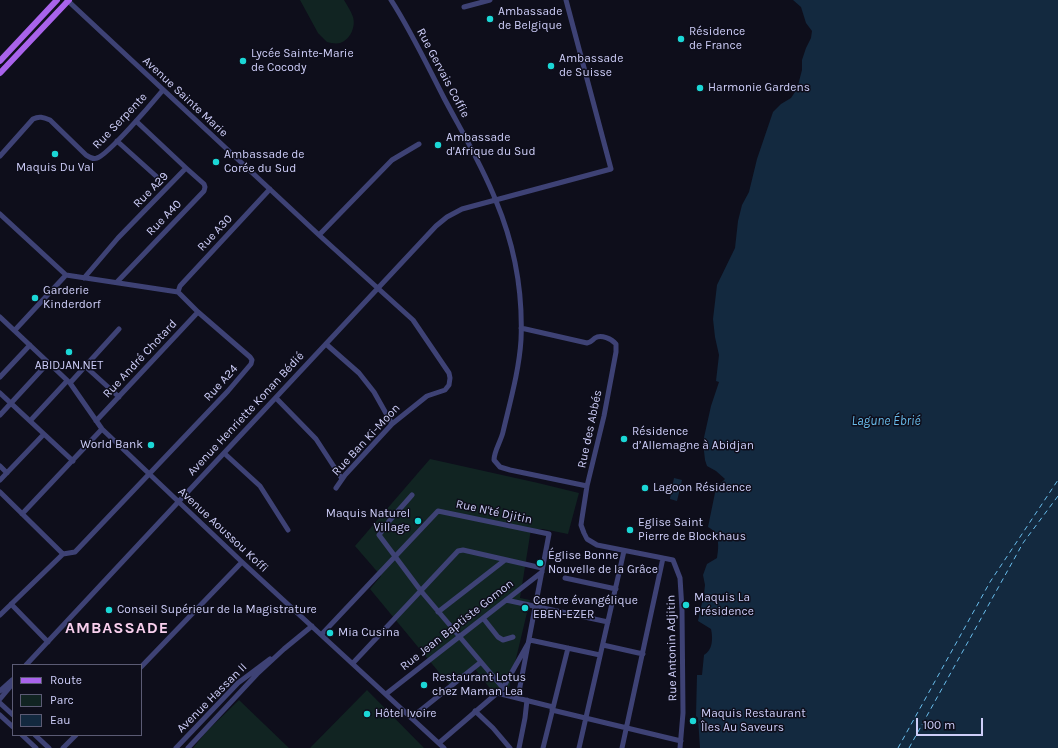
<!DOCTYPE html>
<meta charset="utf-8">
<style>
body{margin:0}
#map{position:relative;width:1058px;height:748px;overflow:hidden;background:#0e0e1b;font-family:Karla,sans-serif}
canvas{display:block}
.legend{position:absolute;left:12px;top:664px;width:130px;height:72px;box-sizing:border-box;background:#0e0e1b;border:1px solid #5b5b74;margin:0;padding:5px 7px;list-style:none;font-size:12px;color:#cecef9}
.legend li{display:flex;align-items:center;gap:8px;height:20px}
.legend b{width:20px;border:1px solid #5b5b74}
.scale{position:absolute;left:916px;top:718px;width:67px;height:18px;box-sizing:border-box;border:2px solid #cecef9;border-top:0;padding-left:5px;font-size:12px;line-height:14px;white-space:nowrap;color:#cecef9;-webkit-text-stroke:3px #0e0e1b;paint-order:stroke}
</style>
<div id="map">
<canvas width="1058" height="748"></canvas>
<ul class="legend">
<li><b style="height:5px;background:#a963eb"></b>Route</li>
<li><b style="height:11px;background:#112422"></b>Parc</li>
<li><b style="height:11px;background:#13293f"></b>Eau</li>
</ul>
<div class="scale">100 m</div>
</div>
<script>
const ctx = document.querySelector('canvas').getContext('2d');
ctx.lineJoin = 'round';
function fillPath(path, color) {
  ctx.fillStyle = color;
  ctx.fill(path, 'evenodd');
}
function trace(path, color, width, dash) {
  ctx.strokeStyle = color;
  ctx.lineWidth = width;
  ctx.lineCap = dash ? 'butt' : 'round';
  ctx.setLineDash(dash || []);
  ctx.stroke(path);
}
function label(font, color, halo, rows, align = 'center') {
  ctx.font = font + ' Karla,sans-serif';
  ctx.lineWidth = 3;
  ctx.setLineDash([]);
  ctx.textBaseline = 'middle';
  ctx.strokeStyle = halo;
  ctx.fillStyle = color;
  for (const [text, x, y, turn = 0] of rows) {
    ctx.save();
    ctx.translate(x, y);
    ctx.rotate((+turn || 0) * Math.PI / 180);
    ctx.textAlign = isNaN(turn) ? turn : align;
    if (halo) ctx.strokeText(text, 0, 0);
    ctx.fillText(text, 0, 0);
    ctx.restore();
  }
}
fillPath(new Path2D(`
 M300 0H344C347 5 351 11 353 17 356 27 350 40 340 43 336 44 331 43 327 42L318 33Z
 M430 459 538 483 579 493 568 534 543 529H531L520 598 530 600 509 688 492 691 475 669 452 688 370 589 381 576 355 546Z
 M367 690 424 748H310Z
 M239 700 289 748H193L207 731Z`), '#112422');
fillPath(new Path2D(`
 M793 0H1058V748H700L698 718 696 716 697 675H702L704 655C713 650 713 638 711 629L698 621 704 594 705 585 703 575 707 564 717 558C719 546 720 533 708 527L716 488 725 479 716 471 707 466 705 460 703 442 711 406 719 382 716 381 719 355 715 337 713 319 717 285 735 248 738 221 742 205 749 192 757 159 773 112 781 104 791 98 797 89 802 70V60L806 48 811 38 812 31 806 23 801 7Z
 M674 478 682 480 677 501 670 499Z`), '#13293f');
trace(new Path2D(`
 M898 748 990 582 1058 480
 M909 748 1023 543 1058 496`), '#69bdec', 1, [5, 4]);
trace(new Path2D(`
 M67 0 319 235 413 320 449 373 450 378 449 385 445 390 427 396 392 424 345 475 336 488
 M391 0C411 31 427 65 444 98 462 132 482 165 496 201 514 244 523 293 521 340 519 371 510 402 503 432 501 441 494 451 494 460L500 467 510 470 587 486
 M464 7 490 0
 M117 141 157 177
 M0 156 33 119C39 116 43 117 50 120L86 155C89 157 93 160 97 158 108 155 153 102 163 90
 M0 214 66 275
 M319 235 392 160 419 144
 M66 275 178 292
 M84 278 118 238 186 168 136 121
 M117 282 204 191 205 187 204 184 186 168
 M178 292 180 286 270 189
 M0 317 70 383 102 429 242 562 444 748
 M521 328 587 343C592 342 592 340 595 338 601 334 612 339 616 344V352L604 416 587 486 582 518 581 525 584 533 587 539 597 545 673 560 680 578 682 610 683 713 680 748
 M15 330 66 275
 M326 344 359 373 374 392 392 424
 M86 367 119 397
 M0 377 30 345
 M70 383 119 329
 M0 393 73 461
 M276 398 316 439 342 479
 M0 415 48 363
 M30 421 67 381
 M96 421 198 312
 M224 453 260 486 288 530
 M0 466 7 473
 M0 480 44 434
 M0 492 63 554
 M412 495 390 520 379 535 421 591 503 688
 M22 514 102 429
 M565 578 616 589
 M506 600 608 622
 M11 604 48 642
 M438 612 505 560
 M0 615 63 554 75 552 228 391 251 364 252 360 250 357 198 312 178 292
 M483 618 498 637 503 640 513 637
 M322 634 438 511 549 534 518 697
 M603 645 643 654
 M353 663 458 551 463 550 542 568
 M26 665 436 226 447 217 462 209 611 169 566 0
 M141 667 242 562
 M0 691 12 680
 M497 693 553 707
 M386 694 542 572
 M0 699 10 687 12 680
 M0 703 13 715
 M552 710 681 741
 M475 711 493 728 510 748
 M0 715 13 727
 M411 718 481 662
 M22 735 36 748
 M35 735 49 748
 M439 743 503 688 530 640 600 655
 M63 748 76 735
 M176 748 238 683 270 659
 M188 748 257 674 284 649 312 626
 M519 748 525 718 527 700
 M543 748 568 648
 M579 748 624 551
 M622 748 663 558`), '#3e4275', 5);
trace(new Path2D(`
 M0 61 57 0
 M0 73 69 0`), '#a963eb', 6);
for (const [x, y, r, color] of [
 [490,19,4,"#1bd7d6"],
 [681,39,4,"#1bd7d6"],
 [243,61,4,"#1bd7d6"],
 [551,66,4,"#1bd7d6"],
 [700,88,4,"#1bd7d6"],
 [438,145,4,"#1bd7d6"],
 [55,154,4,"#1bd7d6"],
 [216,162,4,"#1bd7d6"],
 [35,298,4,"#1bd7d6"],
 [69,352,4,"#1bd7d6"],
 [624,439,4,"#1bd7d6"],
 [151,445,4,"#1bd7d6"],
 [645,488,4,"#1bd7d6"],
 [418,521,4,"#1bd7d6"],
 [630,530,4,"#1bd7d6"],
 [540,563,4,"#1bd7d6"],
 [686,605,4,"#1bd7d6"],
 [525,608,4,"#1bd7d6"],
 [109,610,4,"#1bd7d6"],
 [330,633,4,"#1bd7d6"],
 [424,685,4,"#1bd7d6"],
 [367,714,4,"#1bd7d6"],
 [693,721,4,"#1bd7d6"]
]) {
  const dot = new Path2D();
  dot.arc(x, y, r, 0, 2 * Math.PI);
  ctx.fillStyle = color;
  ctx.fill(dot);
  trace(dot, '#0e0e1b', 1.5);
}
label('12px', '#cecef9', '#0e0e1b', [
 ["Ambassade",498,12],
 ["de Belgique",498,26],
 ["Résidence",689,32],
 ["de France",689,46],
 ["Lycée Sainte-Marie",251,54],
 ["de Cocody",251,68],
 ["Ambassade",559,59],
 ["de Suisse",559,73],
 ["Harmonie Gardens",708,88],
 ["Ambassade",446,138],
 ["d'Afrique du Sud",446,152],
 ["Ambassade de",224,155],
 ["Corée du Sud",224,169],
 ["Maquis Du Val",55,168,"center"],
 ["Garderie",43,291],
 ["Kinderdorf",43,305],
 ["ABIDJAN.NET",69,366,"center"],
 ["Résidence",632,432],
 ["d’Allemagne à Abidjan",632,446],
 ["World Bank",143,445,"right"],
 ["Lagoon Résidence",653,488],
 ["Maquis Naturel",410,514,"right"],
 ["Village",410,528,"right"],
 ["Eglise Saint",638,523],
 ["Pierre de Blockhaus",638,537],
 ["Église Bonne",548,556],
 ["Nouvelle de la Grâce",548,570],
 ["Maquis La",694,598],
 ["Présidence",694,612],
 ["Centre évangélique",533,601],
 ["EBEN-EZER",533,615],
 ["Conseil Supérieur de la Magistrature",117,610],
 ["Mia Cusina",338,633],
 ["Restaurant Lotus",432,678],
 ["chez Maman Lea",432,692],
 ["Hôtel Ivoire",375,714],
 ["Maquis Restaurant",701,714],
 ["Îles Au Saveurs",701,728]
], 'left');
label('12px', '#cecef9', '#0e0e1b', [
 ["Rue Gervais Coffie",443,73,62],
 ["Avenue Sainte Marie",185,97,43],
 ["Rue Serpente",120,121,-46],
 ["Rue A29",151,190,-46],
 ["Rue A40",164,218,-46],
 ["Rue A30",215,233,-47],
 ["Rue André Chotard",140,359,-47],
 ["Rue A24",221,383,-48],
 ["Avenue Henriette Konan Bédié",246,414,-47],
 ["Rue des Abbés",590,429,-78],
 ["Rue Ban Ki-Moon",366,440,-47],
 ["Rue N'té Djitin",494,512,12],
 ["Avenue Aoussou Koffi",223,530,43],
 ["Rue Jean Baptiste Gomon",457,625,-38],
 ["Rue Antonin Adjitin",672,648,-91],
 ["Avenue Hassan II",212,698,-45]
]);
label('italic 13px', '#69bdec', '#0e0e1b', [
 ["Lagune Ébrié",886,421]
]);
ctx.letterSpacing = '1px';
label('bold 16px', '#f9d0ee', '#0e0e1b', [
 ["AMBASSADE",117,628]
]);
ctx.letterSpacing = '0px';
</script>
